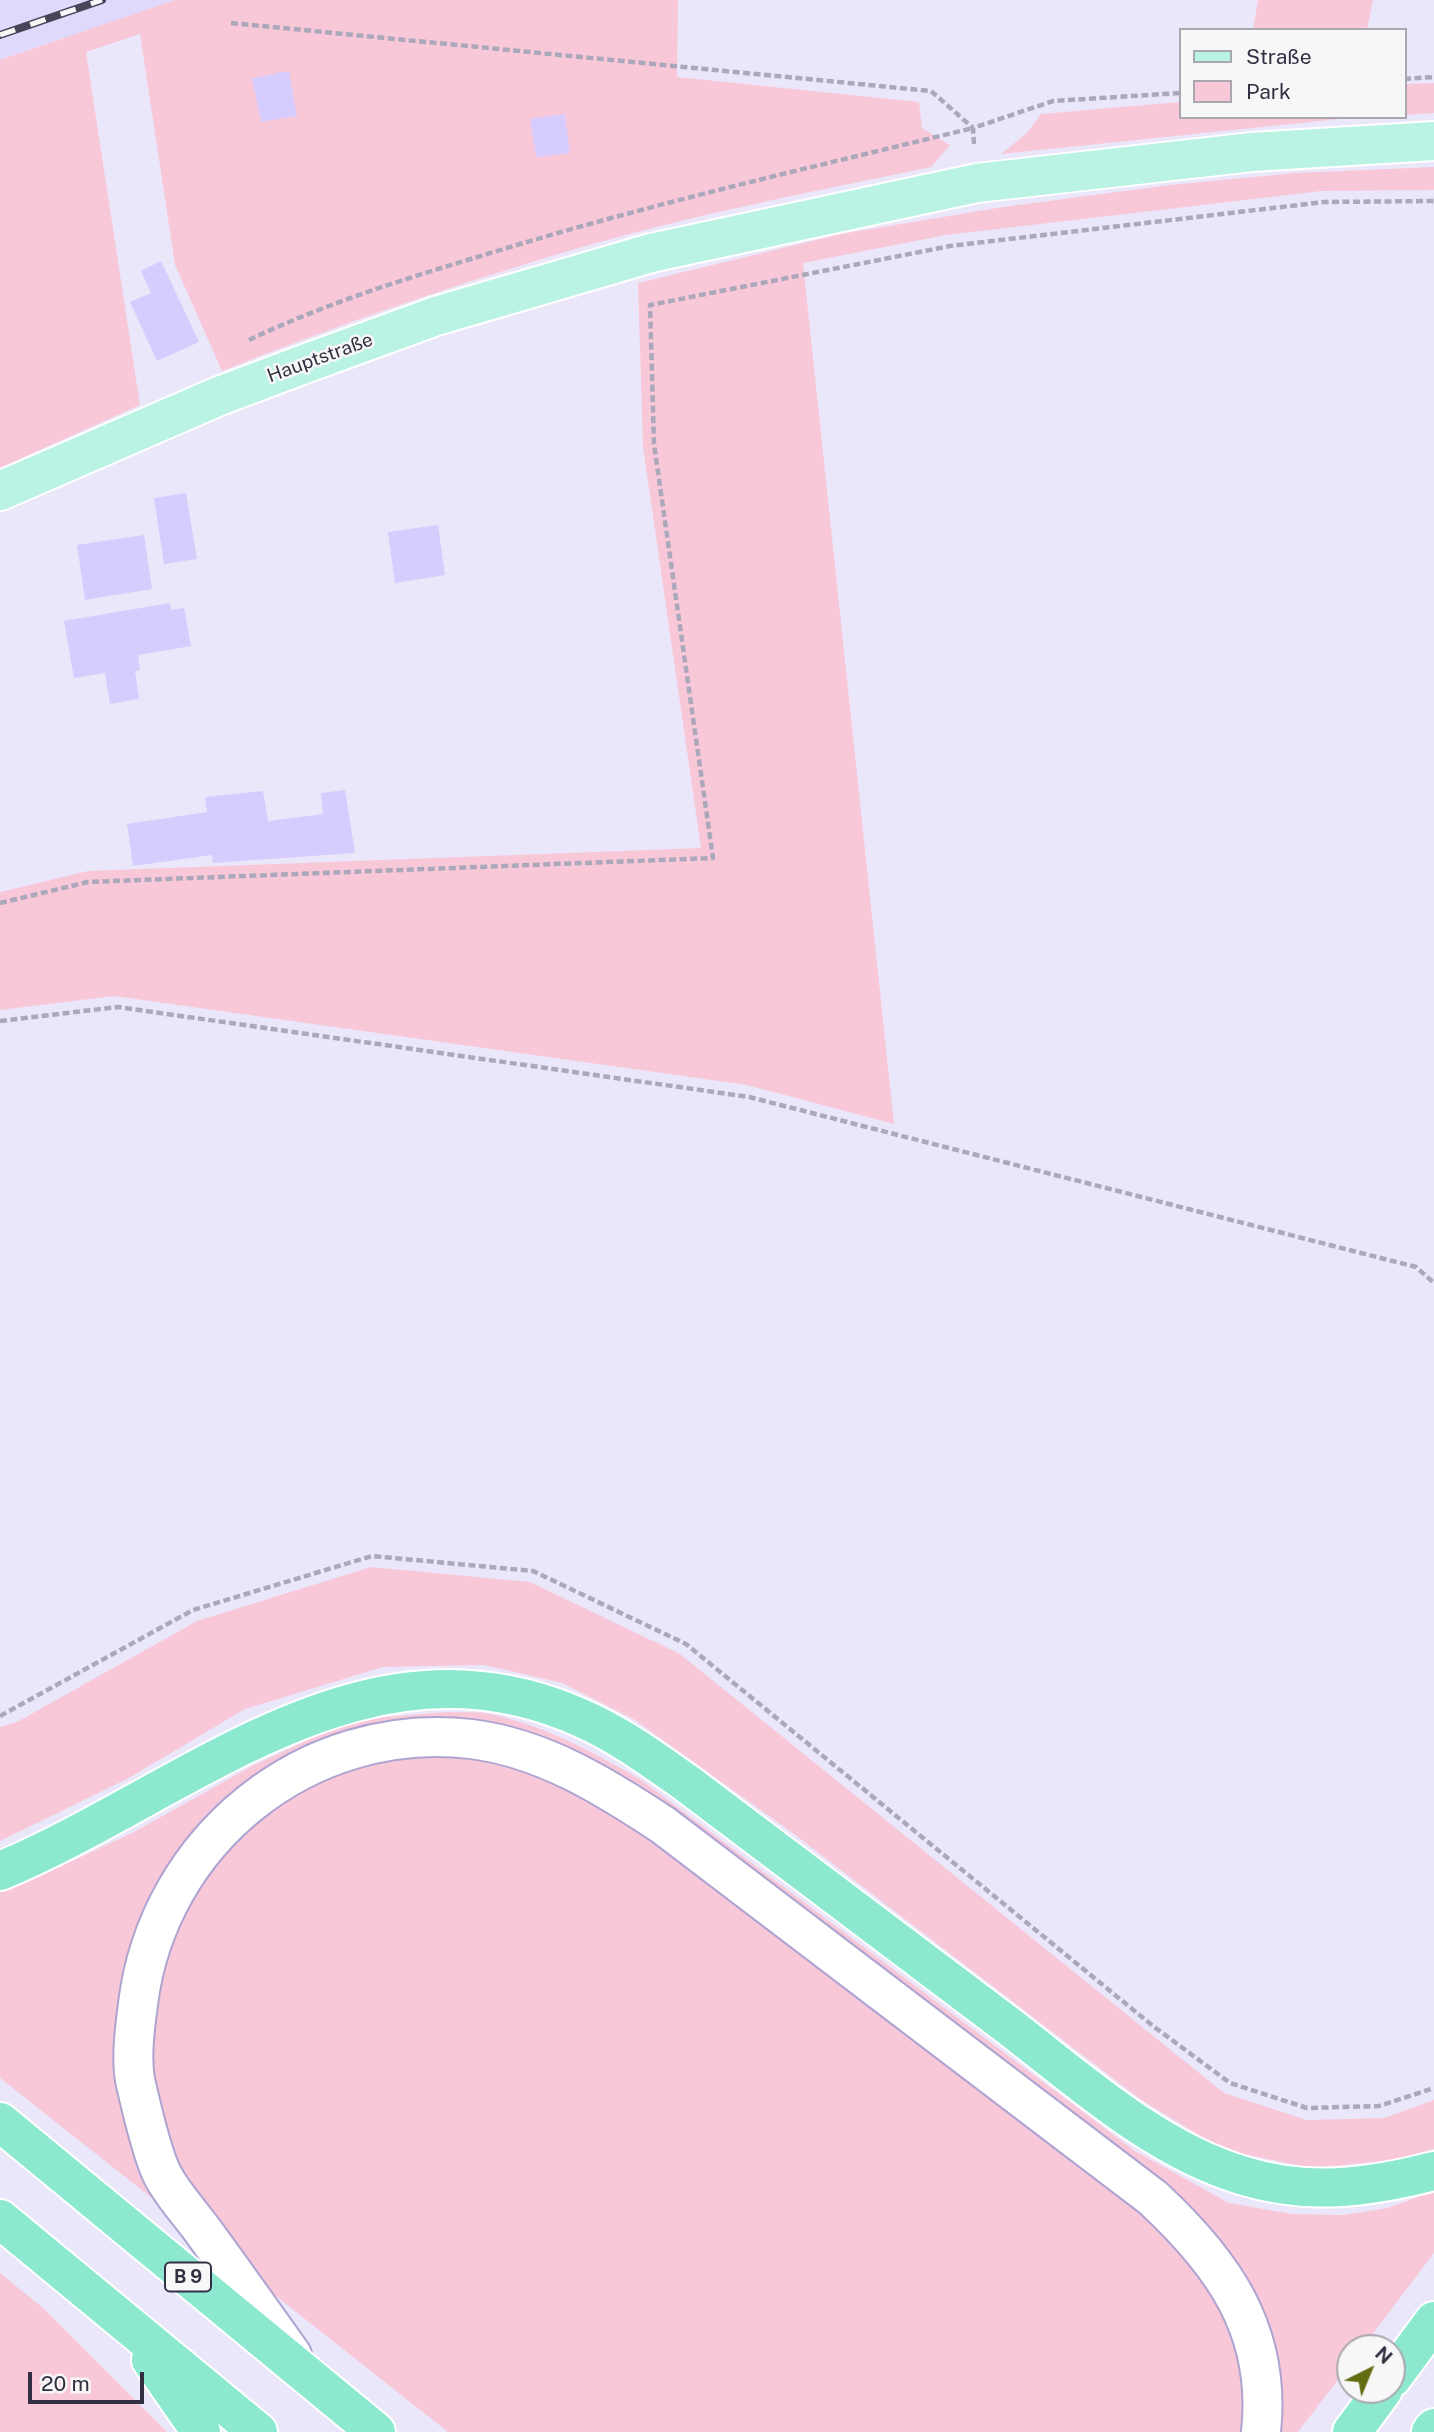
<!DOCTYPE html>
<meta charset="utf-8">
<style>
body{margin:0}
#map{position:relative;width:1434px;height:2432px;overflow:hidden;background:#ebe7fb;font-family:"Public Sans",sans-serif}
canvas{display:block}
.legend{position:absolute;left:1179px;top:28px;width:228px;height:91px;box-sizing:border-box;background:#f7f7f7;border:2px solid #a9a7af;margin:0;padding:9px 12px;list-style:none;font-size:21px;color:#332f42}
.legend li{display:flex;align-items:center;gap:14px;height:35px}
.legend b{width:35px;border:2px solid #a9a7af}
.north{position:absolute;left:1336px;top:2334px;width:70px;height:70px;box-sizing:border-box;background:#f7f7f7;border:2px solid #a9a7af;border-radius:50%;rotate:43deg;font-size:19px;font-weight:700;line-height:28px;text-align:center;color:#332f42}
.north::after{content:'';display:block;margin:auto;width:24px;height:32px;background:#636c11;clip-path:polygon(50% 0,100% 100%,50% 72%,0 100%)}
.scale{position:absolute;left:28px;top:2372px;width:116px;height:32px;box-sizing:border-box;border:4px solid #332f42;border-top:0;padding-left:9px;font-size:21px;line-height:24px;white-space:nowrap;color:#332f42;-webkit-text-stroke:5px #f7f7f7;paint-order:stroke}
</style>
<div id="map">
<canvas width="1434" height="2432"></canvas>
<ul class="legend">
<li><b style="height:9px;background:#baf2e3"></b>Straße</li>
<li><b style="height:19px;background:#f8c8d9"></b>Park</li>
</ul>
<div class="north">N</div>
<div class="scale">20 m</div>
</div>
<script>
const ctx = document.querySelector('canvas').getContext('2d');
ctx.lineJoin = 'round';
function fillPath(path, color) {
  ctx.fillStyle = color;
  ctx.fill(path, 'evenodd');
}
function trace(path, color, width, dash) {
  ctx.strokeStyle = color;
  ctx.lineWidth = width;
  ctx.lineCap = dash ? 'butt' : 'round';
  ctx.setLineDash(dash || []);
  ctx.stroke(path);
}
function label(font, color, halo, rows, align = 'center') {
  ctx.font = font + ' "Public Sans",sans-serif';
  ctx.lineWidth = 5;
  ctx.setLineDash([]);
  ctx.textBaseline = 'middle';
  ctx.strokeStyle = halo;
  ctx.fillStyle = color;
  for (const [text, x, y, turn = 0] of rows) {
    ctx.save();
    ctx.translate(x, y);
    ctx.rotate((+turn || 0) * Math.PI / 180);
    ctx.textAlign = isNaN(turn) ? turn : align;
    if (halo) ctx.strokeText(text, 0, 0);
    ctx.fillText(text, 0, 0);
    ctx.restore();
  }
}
fillPath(new Path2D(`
 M0 0H175L0 60Z`), '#e0d9fb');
fillPath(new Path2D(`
 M175 0H678L677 77 919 102 922 128 950 145 931 167C817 191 701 213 589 245 465 281 342 323 222 371L175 265 140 34 86 52 140 405 0 468V60Z
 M1258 0H1373L1367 30H1253Z
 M1434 83V113L1404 115V84Z
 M1180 102V117H1359L1001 154 1026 134 1041 114Z
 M1434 167V190L1322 191 946 235 803 263 894 1124 747 1085 114 996 0 1010V892L88 871 701 848 643 447 638 283 841 234 1003 207 1170 185 1295 173Z
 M371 1567 530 1582 680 1654 1224 2093 1307 2120 1384 2118 1434 2100V2149L1394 2160 1312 2168 1223 2150 1140 2099 790 1831 635 1720 562 1683 484 1665 383 1667 245 1709 127 1779 0 1841V1727L17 1722 197 1621Z
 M446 1712C462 1713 480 1711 495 1715 548 1727 594 1753 640 1779L1135 2151 1229 2203 1293 2214 1343 2215 1388 2208 1434 2191V2253L1362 2348H1350V2364L1298 2432H448L0 2078V1889L34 1879 134 1832 252 1766 351 1720Z
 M0 2273 43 2308 167 2432H0Z`), '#f8c8d9');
fillPath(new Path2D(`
 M289 71 297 116 261 122 252 78Z
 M565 114 570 153 536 157 530 119Z
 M161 261 199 342 157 361 130 302 151 293 141 271Z
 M186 493 197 559 164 564 154 498Z
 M438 525 445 575 395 583 388 532Z
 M144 535 152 589 85 600 77 545Z
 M170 603 171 610 184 608 191 646 138 655 140 670 135 671 139 699 110 704 105 673 74 678 64 621Z
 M345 790 355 853 213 863 212 855 133 866 127 824 207 812 205 797 263 791 268 821 323 814 321 793Z`), '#d7ccfe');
const minor = new Path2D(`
 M292 2355C262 2313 233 2272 203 2231 190 2213 172 2194 162 2174 152 2154 140 2102 135 2080 131 2056 135 2027 138 2004 158 1841 306 1720 471 1739 543 1748 604 1786 663 1825L1153 2198C1223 2263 1272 2331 1261 2432`);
const major = new Path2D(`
 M0 491 219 396 307 363 436 316 651 253 977 183 1252 152 1434 141`);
const highway = new Path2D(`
 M0 1871C189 1792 364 1621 581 1718 618 1734 652 1759 685 1782 792 1863 899 1944 1006 2024 1078 2079 1153 2148 1241 2175 1307 2196 1368 2188 1434 2171
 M0 2122 376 2432
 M0 2219 258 2432
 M151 2360 201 2432
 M1392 2378 1434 2321
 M1352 2432 1383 2390
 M1431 2432 1434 2428`);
trace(minor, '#aea4d2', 42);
trace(major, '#fff', 42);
trace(highway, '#fff', 42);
trace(new Path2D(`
 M231 23 931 91 972 127
 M1404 79 1434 77
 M974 144 973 128 1053 101 1180 93
 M249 340C324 304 404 279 484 255 645 205 809 168 973 128
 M0 903 88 882 713 858 654 444 650 305 950 246 1324 202 1434 201
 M0 1021 118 1007 749 1097 1416 1267 1434 1283
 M0 1716 193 1610 372 1556 533 1571 686 1644 1153 2026 1230 2083 1307 2108 1379 2106 1434 2088`), '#aca8bb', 4.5, [7, 3.5]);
trace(minor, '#fff', 38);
trace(major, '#baf2e3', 38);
trace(highway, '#8ce9d0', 38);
const rail = new Path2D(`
 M0 35 102 0`);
trace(rail, '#494558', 8);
trace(rail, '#f7f7f7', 5, [16]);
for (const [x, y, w] of [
 [188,2277,46]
]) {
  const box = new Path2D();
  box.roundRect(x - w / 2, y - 14.5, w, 29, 5);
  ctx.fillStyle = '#f7f7f7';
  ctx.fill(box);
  trace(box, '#332f42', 2);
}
label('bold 18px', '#332f42', null, [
 ["B 9",188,2277]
]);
label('19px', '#332f42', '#f7f7f7', [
 ["Hauptstraße",320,358,-20]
]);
</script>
